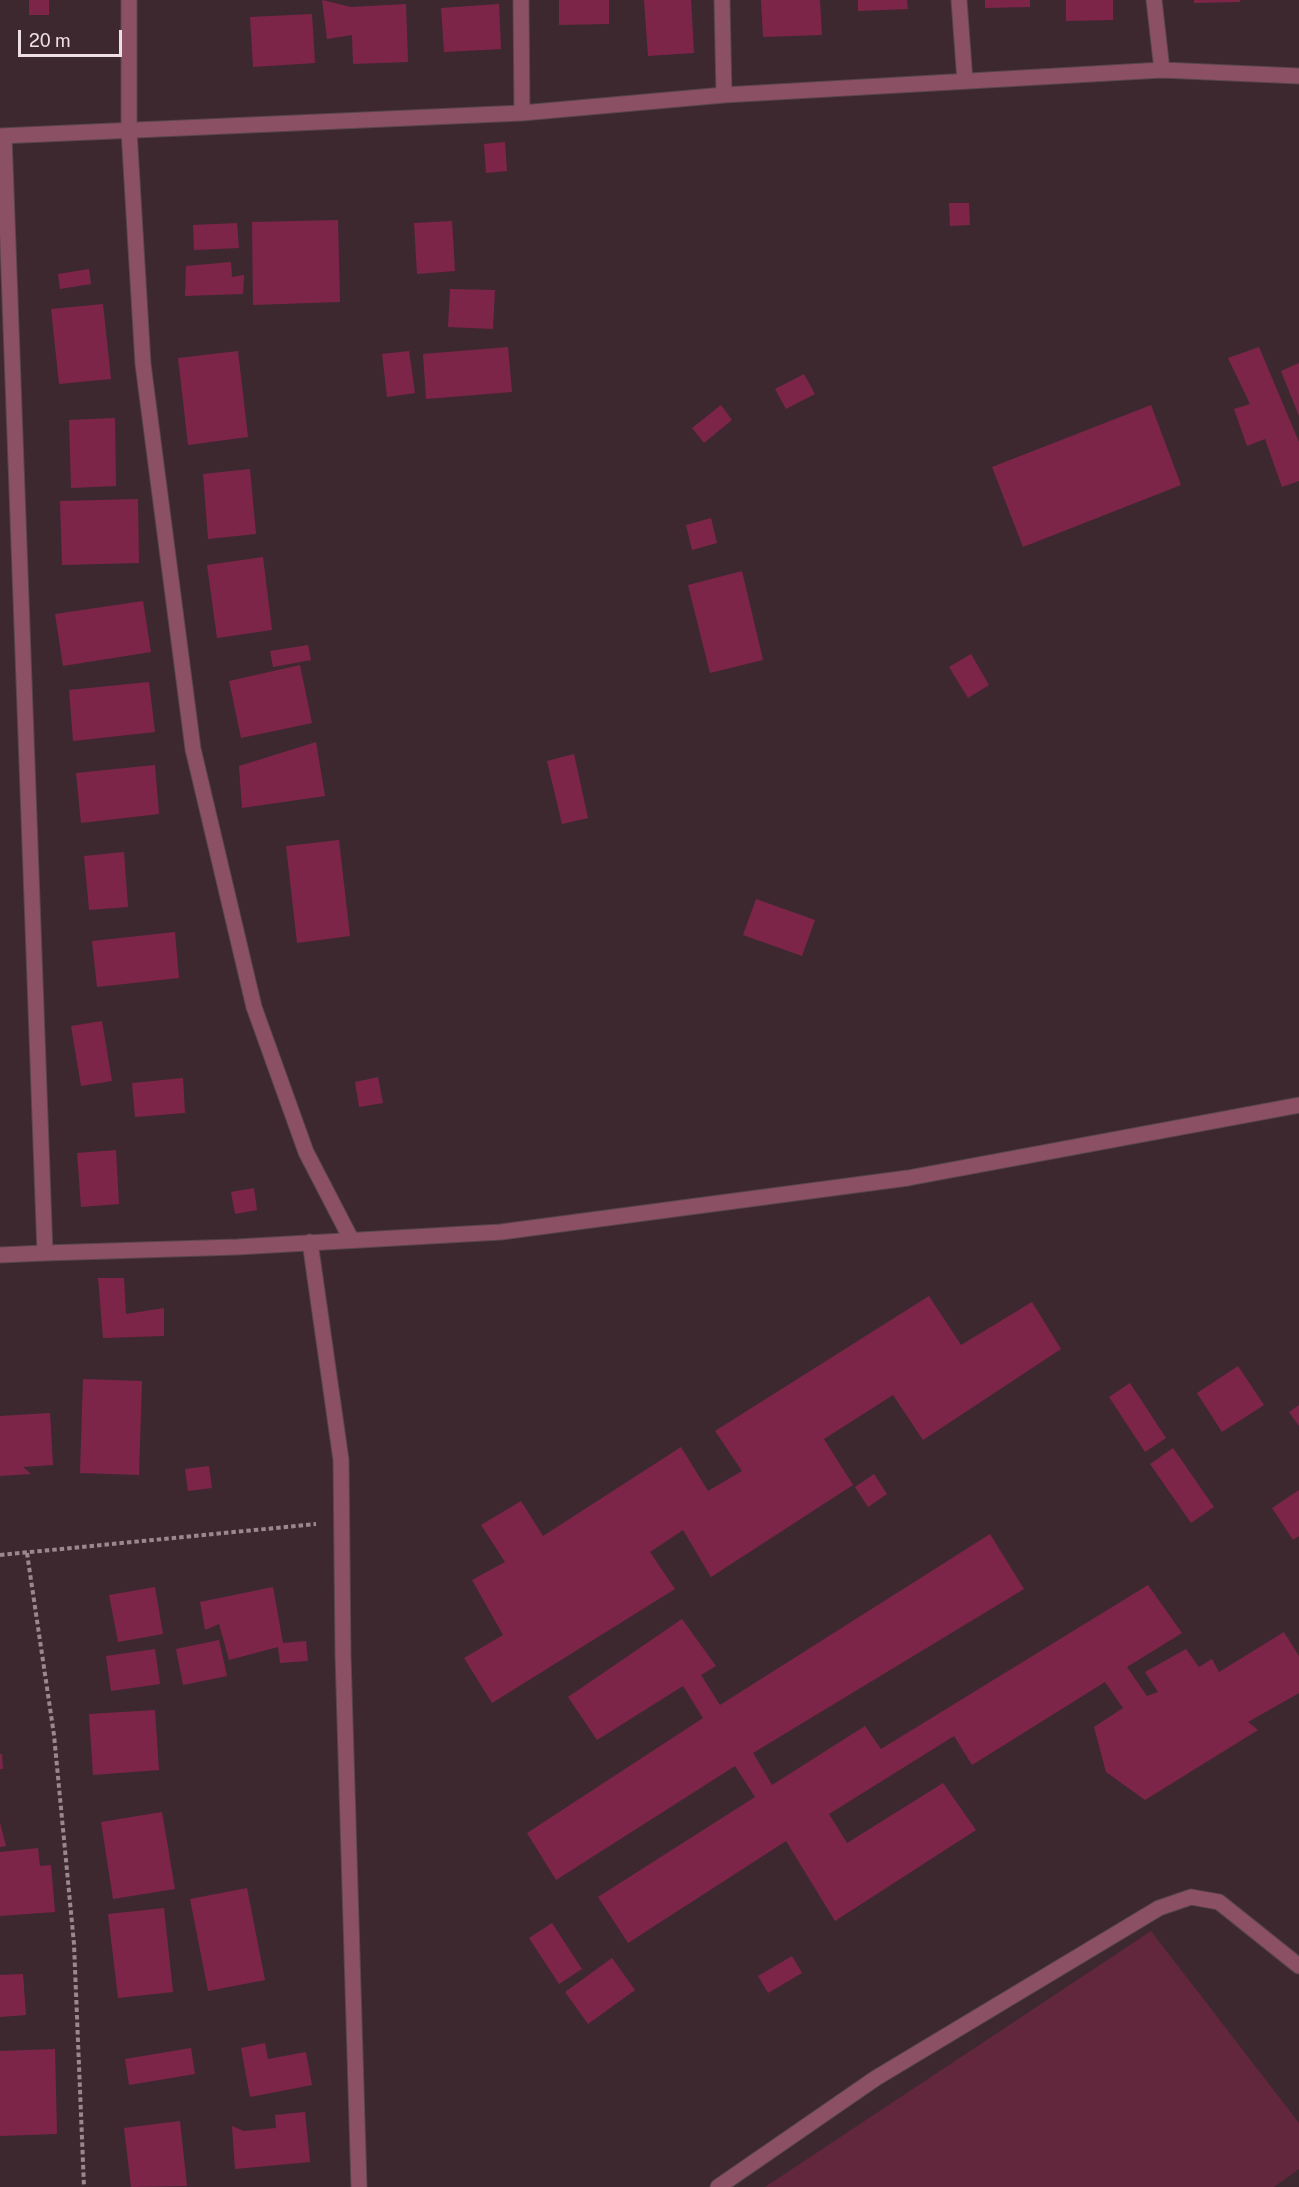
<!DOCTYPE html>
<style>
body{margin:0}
#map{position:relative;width:1299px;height:2187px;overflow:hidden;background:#3d282f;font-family:"Public Sans",sans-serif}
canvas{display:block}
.scale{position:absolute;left:18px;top:30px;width:104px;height:27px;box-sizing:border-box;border:3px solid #eedfe3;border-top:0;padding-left:8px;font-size:18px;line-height:21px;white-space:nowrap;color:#eedfe3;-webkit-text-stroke:4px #3d282f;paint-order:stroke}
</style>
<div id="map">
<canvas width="1299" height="2187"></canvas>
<div class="scale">20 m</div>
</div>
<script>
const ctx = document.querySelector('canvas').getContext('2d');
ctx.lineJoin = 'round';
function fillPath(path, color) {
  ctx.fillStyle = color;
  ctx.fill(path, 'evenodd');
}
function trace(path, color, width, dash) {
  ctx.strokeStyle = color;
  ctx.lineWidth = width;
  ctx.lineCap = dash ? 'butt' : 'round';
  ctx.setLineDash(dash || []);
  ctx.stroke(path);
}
fillPath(new Path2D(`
 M1151 1931 1299 2123V2169L1274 2187H765Z`), '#62273d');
fillPath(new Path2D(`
 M29 0H49V15H29Z
 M322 0 351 7 406 4 408 62 353 64 352 35 327 39Z
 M559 0H609V24L559 25Z
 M644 0H691L694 53 648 56Z
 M761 0H820L822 35 763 37Z
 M858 0H907L908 9 858 11Z
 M985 0H1030V7L985 8Z
 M1066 0H1113V20L1066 21Z
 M1194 0H1240V2L1194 3Z
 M499 4 501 49 444 52 441 8Z
 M312 14 315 63 253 67 250 17Z
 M505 142 507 171 486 173 484 144Z
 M949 203H969L970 225 950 226Z
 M338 220 340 302 253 305 252 222Z
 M452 221 455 271 417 274 414 223Z
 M237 223 239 248 194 250 193 225Z
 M231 262 232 277 244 275 243 294 185 296 186 266Z
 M89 269 91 284 60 289 58 274Z
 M450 289 495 290 493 329 448 327Z
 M103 304 111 379 59 384 51 309Z
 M508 347 512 392 426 399 423 354Z
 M1259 347 1299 442V481L1282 487 1265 439 1247 446 1234 409 1250 404 1228 358Z
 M238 351 248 437 188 445 178 358Z
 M409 351 415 393 387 397 382 354Z
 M1299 363V416L1281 371Z
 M804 374 815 394 786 409 775 389Z
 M721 405 732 420 704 443 692 428Z
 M1151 405 1181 485 1023 547 992 467Z
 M115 418 116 486 71 488 69 420Z
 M250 469 256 534 208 539 203 474Z
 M138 499 139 563 62 565 60 501Z
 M711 518 717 543 692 550 686 525Z
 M263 557 272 630 217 638 207 565Z
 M742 571 763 660 710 673 688 585Z
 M143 601 151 652 63 666 55 614Z
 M308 645 311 660 273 667 270 651Z
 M971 654 989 685 968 698 949 667Z
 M300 665 312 723 241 738 229 681Z
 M149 682 155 732 73 741 69 690Z
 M316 742 325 796 242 808 239 766Z
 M574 754 588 818 562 824 547 761Z
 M155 765 159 814 81 823 76 773Z
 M339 840 350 936 297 943 286 846Z
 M124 852 128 907 89 910 84 856Z
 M756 899 815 920 802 956 743 935Z
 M175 932 179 978 97 987 92 941Z
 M102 1021 112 1081 81 1086 71 1026Z
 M378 1077 383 1103 359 1107 355 1082Z
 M183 1078 185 1113 135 1117 132 1083Z
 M116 1150 119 1204 81 1207 77 1153Z
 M254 1188 257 1210 235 1214 231 1192Z
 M98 1278H124L126 1314 164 1308V1336L103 1338Z
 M929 1296 961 1345 1032 1302 1061 1349 923 1440 893 1395 824 1439 853 1485 711 1577 683 1530 650 1552 675 1589 492 1703 464 1658 503 1635 472 1580 505 1562 481 1525 521 1501 543 1536 681 1447 708 1491 742 1471 715 1431Z
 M1238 1366 1264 1405 1222 1432 1197 1393Z
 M83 1379 142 1381 139 1475 80 1473Z
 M1130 1383 1166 1438 1145 1452 1109 1397Z
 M1299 1405V1426L1289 1412Z
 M50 1413 53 1465 23 1467 31 1474 0 1476V1416Z
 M1173 1448 1214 1507 1191 1523 1150 1464Z
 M209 1466 212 1488 188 1491 185 1469Z
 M874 1474 887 1494 868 1507 855 1487Z
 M1299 1490V1536L1293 1540 1272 1508Z
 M990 1534 1024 1589 753 1753 772 1785 865 1726 881 1749 1148 1585 1182 1633 1127 1667 1147 1696 1158 1692 1145 1672 1186 1649 1199 1667 1212 1659 1219 1672 1284 1632 1299 1656V1693L1248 1722 1258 1730 1145 1800 1106 1772 1094 1727 1123 1708 1105 1682 972 1765 954 1736 829 1814 847 1843 943 1783 976 1830 835 1921 786 1841 628 1943 598 1897 755 1797 735 1766 556 1880 527 1833 703 1718 683 1686 597 1740 568 1697 682 1619 716 1666 701 1675 720 1705Z
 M155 1587 163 1634 118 1642 109 1595Z
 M273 1587 283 1643 306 1641 308 1661 280 1663 278 1647 229 1660 219 1624 205 1630 200 1602Z
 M219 1640 227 1676 183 1685 176 1649Z
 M155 1649 160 1684 111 1691 106 1656Z
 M155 1710 159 1770 93 1775 89 1714Z
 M0 1754H2L3 1769H0Z
 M162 1812 175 1889 113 1899 101 1822Z
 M0 1823 6 1846 0 1847Z
 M38 1848 40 1866 51 1865 55 1912 0 1916V1852Z
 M247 1888 265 1980 208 1991 190 1899Z
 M164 1908 173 1992 118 1998 108 1914Z
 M552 1923 582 1969 559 1984 529 1938Z
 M792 1956 802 1973 768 1993 758 1976Z
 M612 1958 635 1990 588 2024 565 1992Z
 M23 1974 26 2015 0 2017V1975Z
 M265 2043 268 2059 306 2052 312 2085 250 2097 241 2048Z
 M191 2048 195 2074 129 2085 125 2059Z
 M55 2049 57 2134 0 2136V2051Z
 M305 2112 310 2162 235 2169 232 2126 244 2131 276 2128 275 2115Z
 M180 2121 187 2186 131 2187 124 2128Z`), '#7d2549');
const minor = new Path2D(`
 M129 0V131L143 364 193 749 254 1007 306 1152 351 1239
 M521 0 522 113
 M722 0 724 95
 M959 0 965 81
 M1154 0 1162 70
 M0 136 522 113 724 95 1162 70 1299 76
 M310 1242 341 1460 343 1655 359 2187
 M45 1253 237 1247 501 1232 908 1178 1299 1105
 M0 1255 45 1253 4 136
 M718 2187 876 2078 1159 1908 1191 1897 1219 1902 1299 1966`);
trace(minor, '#59454c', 17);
trace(new Path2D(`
 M27 1553 54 1735 74 1944 84 2187
 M0 1555 316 1524`), '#9a888d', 4, [4.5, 3]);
trace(minor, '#8c5064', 15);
</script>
